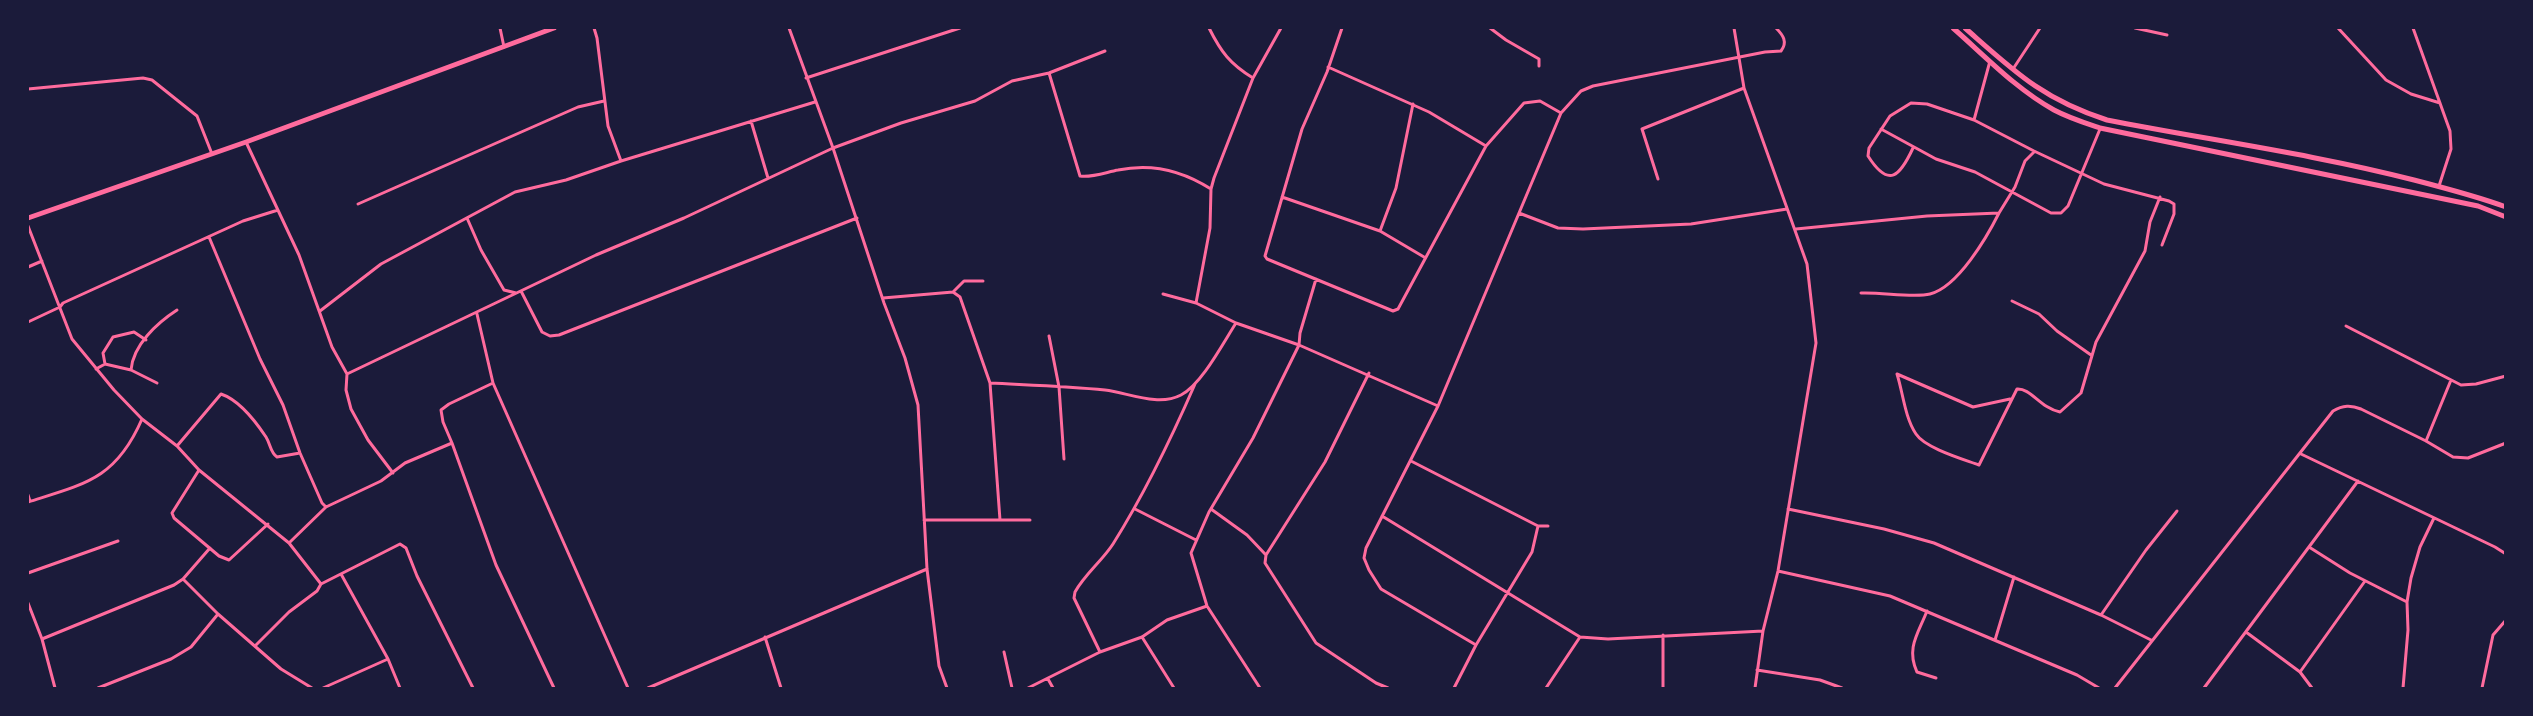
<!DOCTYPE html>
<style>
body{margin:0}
#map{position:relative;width:2533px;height:716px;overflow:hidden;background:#1b1b3a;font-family:"Nunito Sans",sans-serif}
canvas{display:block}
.frame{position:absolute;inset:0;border:29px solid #1b1b3a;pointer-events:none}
</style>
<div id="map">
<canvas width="2533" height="716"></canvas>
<div class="frame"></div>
</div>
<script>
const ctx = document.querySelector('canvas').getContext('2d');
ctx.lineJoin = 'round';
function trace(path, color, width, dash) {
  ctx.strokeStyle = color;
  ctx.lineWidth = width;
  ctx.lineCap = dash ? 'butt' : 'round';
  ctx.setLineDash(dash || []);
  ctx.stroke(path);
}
trace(new Path2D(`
 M500 28 504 47
 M594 28 597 38 608 126 621 161
 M789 28 833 148 884 303 905 358 918 405 927 569 939 666 947 688
 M1209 28C1221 52 1230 64 1253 78
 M1342 28 1327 72 1302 129 1265 256 1267 259 1393 311 1398 309 1486 146 1524 103 1540 101 1561 113
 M1490 28 1506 40 1539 59V66
 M1734 28 1744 88 1807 264 1816 343 1778 571 1763 631 1755 688
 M2135 28 2167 35
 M2338 28 2386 80 2411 94 2440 103
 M2413 28 2450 131 2451 149 2439 186
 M1328 67 1429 112 1486 146
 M2013 69 2040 28
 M1049 73 1080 176C1091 178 1107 172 1118 170 1151 163 1183 171 1211 189
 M806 78 960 28
 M28 89 143 78 152 80 197 116 212 154
 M1974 120 1990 61
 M751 121 768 178
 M1881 129 1936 159 1975 172 2051 213H2061L2068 206 2100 129
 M246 142 299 255 332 347 347 374 346 390 351 409 368 440 393 473
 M1913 148C1900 176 1889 189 1868 156L1869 148 1890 116 1911 103 1927 104 1974 120 2034 151 2104 184 2169 201 2174 204V214L2162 245
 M1658 179 1642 129 1744 88
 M1282 197 1380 231 1424 257
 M358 204 578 107 604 101
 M1519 213 1558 228 1583 229 1691 224 1787 209
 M467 218 481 250 504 290 516 293
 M28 226 72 339 114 390 142 419 177 446 199 470 289 543 321 584
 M1796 229 1927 216 1999 213 2015 187 2025 161 2034 152
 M1380 231 1396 188 1413 104
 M209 237 260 359 283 405 300 453 322 503 326 507
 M28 267 42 261
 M521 291 542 332 550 336 559 335 857 218
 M953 292 964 281H983
 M1861 293C1882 292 1913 298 1930 294 1958 287 1987 237 1999 213
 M1163 294 1196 303 1236 323 1299 345 1438 406
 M883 298 953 292 960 297 990 383 1000 520
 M2012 301 2039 314 2057 331 2091 355
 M1196 303 1210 228 1211 189 1214 178 1253 78 1281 28
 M320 311 381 264 515 192 566 180 621 161 815 102
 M477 314 493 383 628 688
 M28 322 60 307 63 303 243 221 278 210
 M2346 326 2461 385 2476 384 2506 376
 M1049 336 1059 387 1064 459
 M105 364 103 353 113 337 134 332 146 340
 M96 369 105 364 131 370 157 383
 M131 370C133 345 157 323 177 310
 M1369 373 1325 462 1266 555 1265 563 1316 643 1376 683 1388 688
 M347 374 596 255 684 218 833 148 901 123 975 101 1012 81 1049 73 1105 51
 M1897 374C1903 393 1905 418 1916 434 1925 448 1963 459 1979 465L2017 389C2031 388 2040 408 2060 412L2081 393 2096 342 2145 251 2150 222 2160 197
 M1897 374 1973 407 2010 399
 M990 383C1028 385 1067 386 1105 390 1129 393 1158 407 1181 395 1202 384 1223 343 1236 323
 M2426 441 2451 380
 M452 443 443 422 441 410 449 404 493 383
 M177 446 221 394C239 400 256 422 266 437 271 445 270 452 277 457L300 453
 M2301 454 2495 547 2506 554
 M1411 461 1538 526H1548
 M199 470 172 513 174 518 219 556 229 560 268 524
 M28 495 30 501
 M28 502C85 484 116 479 142 419
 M1135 509 1196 540
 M1211 509 1247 535 1266 555
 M1788 509 1884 529 1934 543 2101 615 2151 640
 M1382 516 1580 637 1608 639 1763 631
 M924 520H1030
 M289 543 326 507 381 481 405 463 452 443 496 565 554 688
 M2309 547 2350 573 2407 602
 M1778 571 1890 596 2077 675 2099 688
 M28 573 118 541
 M341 574 388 659 400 688
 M183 579 218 614 281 669 312 688
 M28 603 42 639 55 688
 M1927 611C1918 634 1906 648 1917 672L1936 678
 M2101 615 2146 550 2177 511
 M2246 632 2300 672 2312 688
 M1663 635V688
 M765 637 781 688
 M1142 637 1174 688
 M42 639 174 585 183 579 210 548
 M1995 640 2014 577
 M1476 645 1381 589 1369 570 1364 558 1366 548 1438 406 1561 113 1581 91 1593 86 1765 52 1781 51C1788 42 1783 35 1776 28
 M255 646 289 612 317 591 321 584 400 544 406 548 417 576 473 688
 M1004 652 1012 688
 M1100 652 1074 598 1075 592C1085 574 1102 561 1113 544 1145 493 1171 439 1195 384
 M1757 670 1820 680 1842 688
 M2300 672 2365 581
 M1048 679 1053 688
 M98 688 171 659 191 647 218 614
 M323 688 388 659
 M648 688 927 569
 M1028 688 1100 652 1142 637 1167 620 1207 606
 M1260 688 1207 606 1191 553 1209 512 1253 438 1299 345 1300 333 1316 279
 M1454 688 1476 645 1532 552 1538 526
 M1546 688 1580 637
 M2115 688 2333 411C2343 405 2351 405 2361 409L2426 441 2453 457 2468 458 2506 443
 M2204 688 2358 481
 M2403 688 2408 630 2407 602 2411 578 2420 547 2434 518
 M2482 688 2493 635 2506 620`), '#ff6b9d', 3);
trace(new Path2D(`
 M1953 28C1985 56 2016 89 2054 110 2069 118 2085 123 2100 128L2478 206 2506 217
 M1965 28C2014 71 2042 99 2107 120 2209 140 2313 154 2414 180 2445 188 2476 196 2506 207
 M28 218 246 142 554 28`), '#ff6b9d', 5);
</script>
